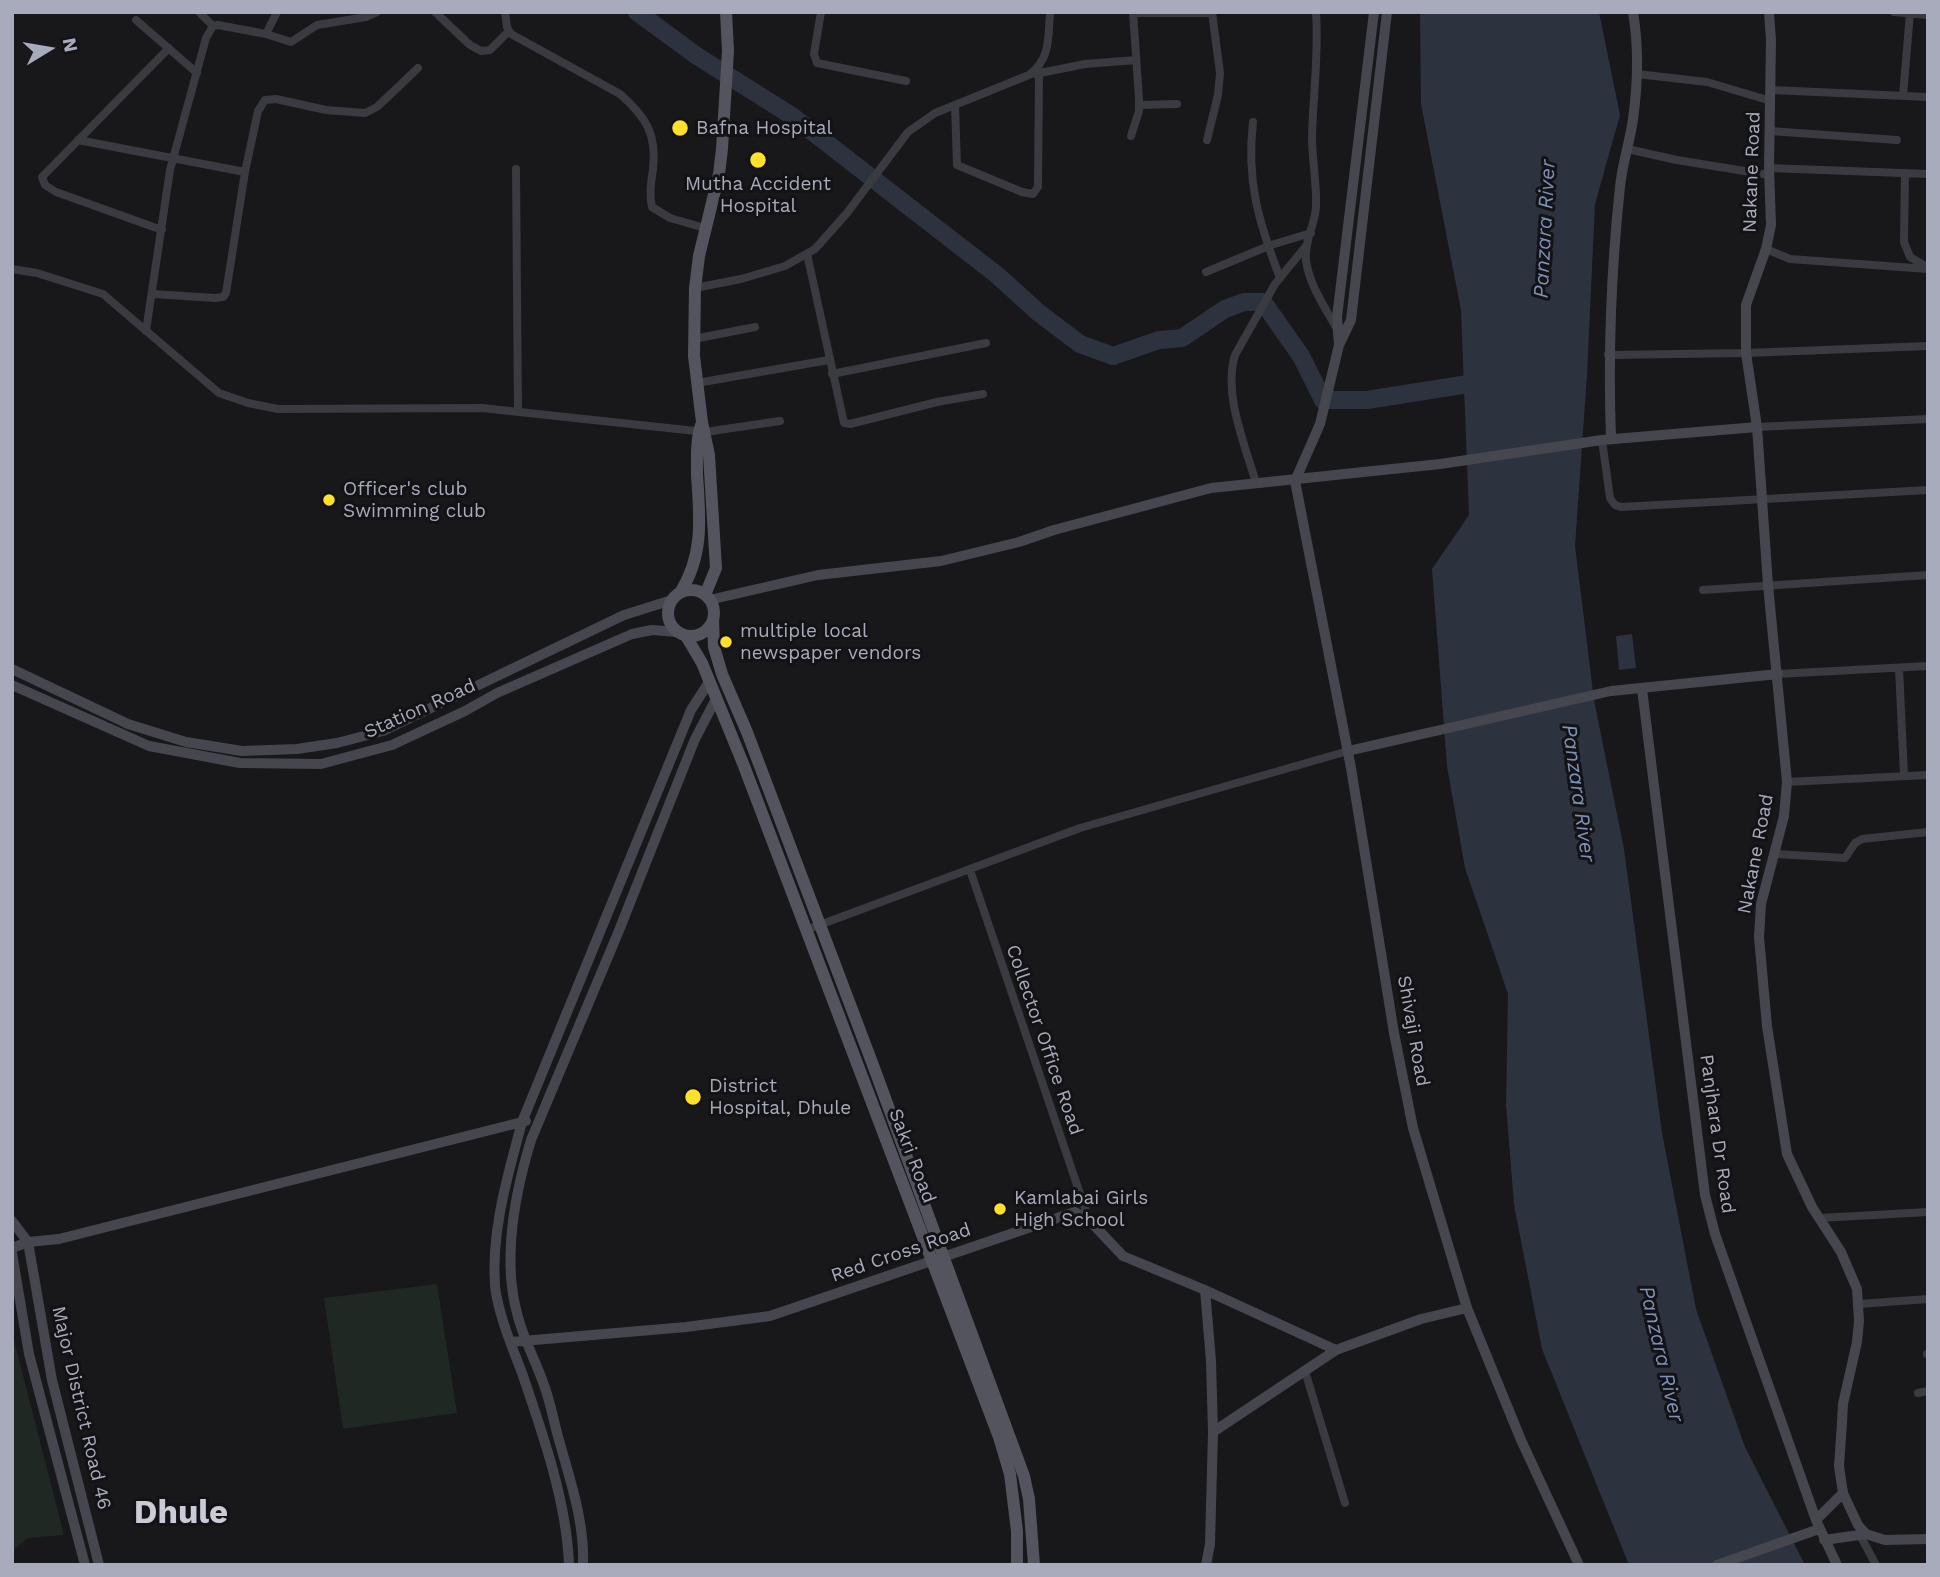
<!DOCTYPE html>
<style>
body{margin:0}
#map{position:relative;width:1940px;height:1577px;overflow:hidden;background:#18171a;font-family:"Work Sans",sans-serif}
canvas{display:block}
.frame{position:absolute;inset:0;border:14px solid #a8abbb;pointer-events:none}
.north{position:absolute;left:14px;top:14px;width:70px;height:70px;-webkit-text-stroke:5px #131215;paint-order:stroke;rotate:79deg;font-size:19px;font-weight:700;line-height:28px;text-align:center;color:#a8abbb}
.north::after{content:'';display:block;margin:auto;width:24px;height:32px;background:#a8abbb;clip-path:polygon(50% 0,100% 100%,50% 72%,0 100%)}
</style>
<div id="map">
<canvas width="1940" height="1577"></canvas>
<div class="frame"></div>
<div class="north">N</div>
</div>
<script>
const ctx = document.querySelector('canvas').getContext('2d');
ctx.lineJoin = 'round';
function fillPath(path, color) {
  ctx.fillStyle = color;
  ctx.fill(path, 'evenodd');
}
function trace(path, color, width, dash) {
  ctx.strokeStyle = color;
  ctx.lineWidth = width;
  ctx.lineCap = dash ? 'butt' : 'round';
  ctx.setLineDash(dash || []);
  ctx.stroke(path);
}
function label(font, color, halo, rows, align = 'center') {
  ctx.font = font + ' "Work Sans",sans-serif';
  ctx.lineWidth = 6;
  ctx.setLineDash([]);
  ctx.textBaseline = 'middle';
  ctx.strokeStyle = halo;
  ctx.fillStyle = color;
  for (const [text, x, y, turn = 0] of rows) {
    ctx.save();
    ctx.translate(x, y);
    ctx.rotate((+turn || 0) * Math.PI / 180);
    ctx.textAlign = isNaN(turn) ? turn : align;
    if (halo) ctx.strokeText(text, 0, 0);
    ctx.fillText(text, 0, 0);
    ctx.restore();
  }
}
fillPath(new Path2D(`
 M437 1284 457 1413 343 1429 324 1298Z
 M12 1332 64 1535 28 1538 12 1551Z`), '#1f2822');
fillPath(new Path2D(`
 M1420 12H1599L1620 115 1595 204 1587 375 1575 546 1594 700 1624 849 1662 1133 1696 1309 1745 1447 1805 1565H1629L1542 1349 1514 1205 1506 1105 1508 994 1465 868 1447 766 1432 569 1469 515 1461 310 1421 104Z
 M1632 634 1636 668 1619 670 1616 636Z`), '#2c333f');
trace(new Path2D(`
 M637 12 697 56 792 116 997 275 1039 313 1080 344 1113 356 1159 340 1182 338 1225 309 1244 302H1263L1301 356 1323 400H1367L1487 381`), '#2c333f', 18);
trace(new Path2D(`
 M199 12 213 26
 M435 12 470 45 481 51 490 50 509 31
 M505 12 507 27 511 34 620 94C646 117 657 134 653 169 651 183 649 195 652 207L670 218 705 228
 M821 12 814 54 817 63 906 81
 M1316 12C1319 54 1313 95 1312 137 1312 160 1317 184 1316 207 1315 225 1304 241 1306 260 1309 285 1325 307 1337 329
 M1894 12 1928 15
 M1133 13H1212
 M136 20 197 73
 M266 34 291 42 317 25 366 17 377 12
 M1035 74 1085 64 1136 60
 M1637 74 1707 82 1771 101
 M1772 90 1928 97
 M1903 96 1910 13
 M955 105 957 165 1022 192 1033 194 1038 187 1039 73
 M1139 105 1177 104
 M1253 122C1246 181 1259 223 1280 278
 M1770 131 1897 140
 M1131 136 1139 111V99L1133 12
 M78 140 245 172
 M1207 140 1218 95 1220 73 1212 12
 M1627 149 1677 160 1769 175
 M1769 168 1928 174
 M516 169 518 412
 M1905 173 1904 242 1910 257 1925 266
 M162 230 56 192 45 185 42 177 169 48
 M1766 249 1790 259 1928 269
 M807 254 844 423 850 424 937 402 983 394
 M12 269 37 273 103 294 219 393 248 403 278 409 482 408 705 432 780 421
 M1206 272 1271 245 1311 233
 M695 288 741 279 785 266 815 249 847 213 908 132 935 113 1029 75C1051 59 1048 37 1050 12
 M153 294 215 298 223 297 226 293 245 172 258 111 265 100 276 99 326 110 365 113 377 107 418 68
 M146 331 170 170 206 38 213 26 218 25 266 34 277 12
 M694 339 755 327
 M1608 355 1746 353 1928 346
 M832 374 986 343
 M697 383 829 360
 M1757 427 1928 419
 M1602 440 1610 498 1615 505 1621 507 1928 490
 M1256 483C1245 445 1223 394 1235 355L1275 284 1306 246
 M1703 590 1928 575
 M1899 668 1904 775
 M1778 674 1928 666
 M1787 782 1928 775
 M1776 854 1845 858 1855 843 1862 839 1928 832
 M970 870 1089 1220
 M806 930 1080 828 1348 751
 M1820 1218 1928 1212
 M1859 1304 1928 1299
 M1927 1354H1928
 M1305 1371 1345 1503
 M1918 1393 1928 1391
 M1860 1535 1876 1565`), '#3a3a41', 8);
trace(new Path2D(`
 M1387 12 1351 320 1339 345 1320 424 1295 481 1351 768 1394 1033 1413 1128 1467 1308 1521 1440 1579 1565
 M1769 12 1771 40 1769 168 1771 225 1766 249 1746 305V353L1757 427 1768 585 1787 782 1784 816 1761 904 1759 937 1767 1026 1787 1154 1812 1207 1841 1252 1857 1289 1859 1321 1857 1342 1843 1404 1842 1423 1839 1466 1843 1493 1858 1525 1866 1534 1885 1540 1928 1539
 M1339 345 1337 317 1374 12
 M1611 439C1608 355 1611 271 1620 187 1622 164 1630 142 1633 119 1638 83 1639 48 1633 12
 M709 600 818 575 941 561 1019 542 1054 530 1211 488 1440 464 1602 440 1757 427
 M12 669 128 724 186 742 242 751 297 749 337 743 383 731 624 615 672 600
 M12 685 149 746 240 763 321 764 392 745 465 711 497 693 632 634 652 630 677 632
 M1642 689 1705 1195 1715 1234 1816 1520 1837 1565
 M1348 751 1611 691 1778 674
 M12 1221 28 1242 52 1380 99 1565
 M12 1248 28 1242 59 1239 526 1121
 M12 1253 29 1354 85 1565
 M1205 1290 1211 1361 1213 1432
 M511 1342 686 1327 770 1316 1075 1212 1089 1220 1123 1256 1205 1290 1336 1350 1421 1319 1467 1308
 M1816 1520 1843 1493
 M1824 1540 1866 1534
 M569 1565C567 1503 542 1431 522 1373 512 1347 498 1313 495 1286 491 1230 508 1175 522 1122L691 710 709 682
 M583 1565C585 1523 570 1480 559 1440 554 1423 551 1405 545 1388 537 1363 523 1339 517 1313 502 1258 515 1193 531 1140L618 933 695 739 716 699
 M1206 1565 1210 1544 1213 1432 1336 1350
 M1717 1565 1819 1529`), '#46464f', 10);
trace(new Path2D(`
 M668 613a23 23 0 1 1 46 0a23 23 0 1 1-46 0Z
 M680 593C704 555 700 518 697 475 697 458 696 441 701 425
 M705 595 716 568 709 455 702 422 694 356 695 288 699 256 719 174 722 149 728 51 726 12
 M713 620 714 647 722 674 747 732 873 1065 1024 1476 1029 1499 1034 1565
 M686 636 702 663 744 766 999 1437 1010 1474 1017 1531V1565`), '#54545e', 12);
for (const [x, y, r, color] of [
 [680,128,9,"#ffe02a"],
 [758,160,9,"#ffe02a"],
 [329,500,7,"#ffe02a"],
 [726,642,7,"#ffe02a"],
 [693,1097,9,"#ffe02a"],
 [1000,1209,7,"#ffe02a"]
]) {
  const dot = new Path2D();
  dot.arc(x, y, r, 0, 2 * Math.PI);
  ctx.fillStyle = color;
  ctx.fill(dot);
  trace(dot, '#131215', 2.5);
}
label('19px', '#a8abbb', '#131215', [
 ["Bafna Hospital",696,128],
 ["Mutha Accident",758,184,"center"],
 ["Hospital",758,206,"center"],
 ["Officer's club",343,489],
 ["Swimming club",343,511],
 ["multiple local",740,631],
 ["newspaper vendors",740,653],
 ["District",709,1086],
 ["Hospital, Dhule",709,1108],
 ["Kamlabai Girls",1014,1198],
 ["High School",1014,1220]
], 'left');
label('19px', '#a8abbb', '#131215', [
 ["Nakane Road",1752,172,-88],
 ["Station Road",420,709,-24],
 ["Nakane Road",1756,854,-79],
 ["Shivaji Road",1413,1031,80],
 ["Collector Office Road",1044,1040,71],
 ["Panjhara Dr Road",1717,1134,82],
 ["Sakri Road",912,1156,69],
 ["Red Cross Road",901,1253,-19],
 ["Major District Road 46",81,1408,77]
]);
label('italic 21px', '#7d91b8', '#131215', [
 ["Panzara River",1545,229,-87],
 ["Panzara River",1578,793,82],
 ["Panzara River",1661,1354,77]
]);
label('bold 33px', '#cacbd6', '#131215', [
 ["Dhule",181,1513]
]);
</script>
